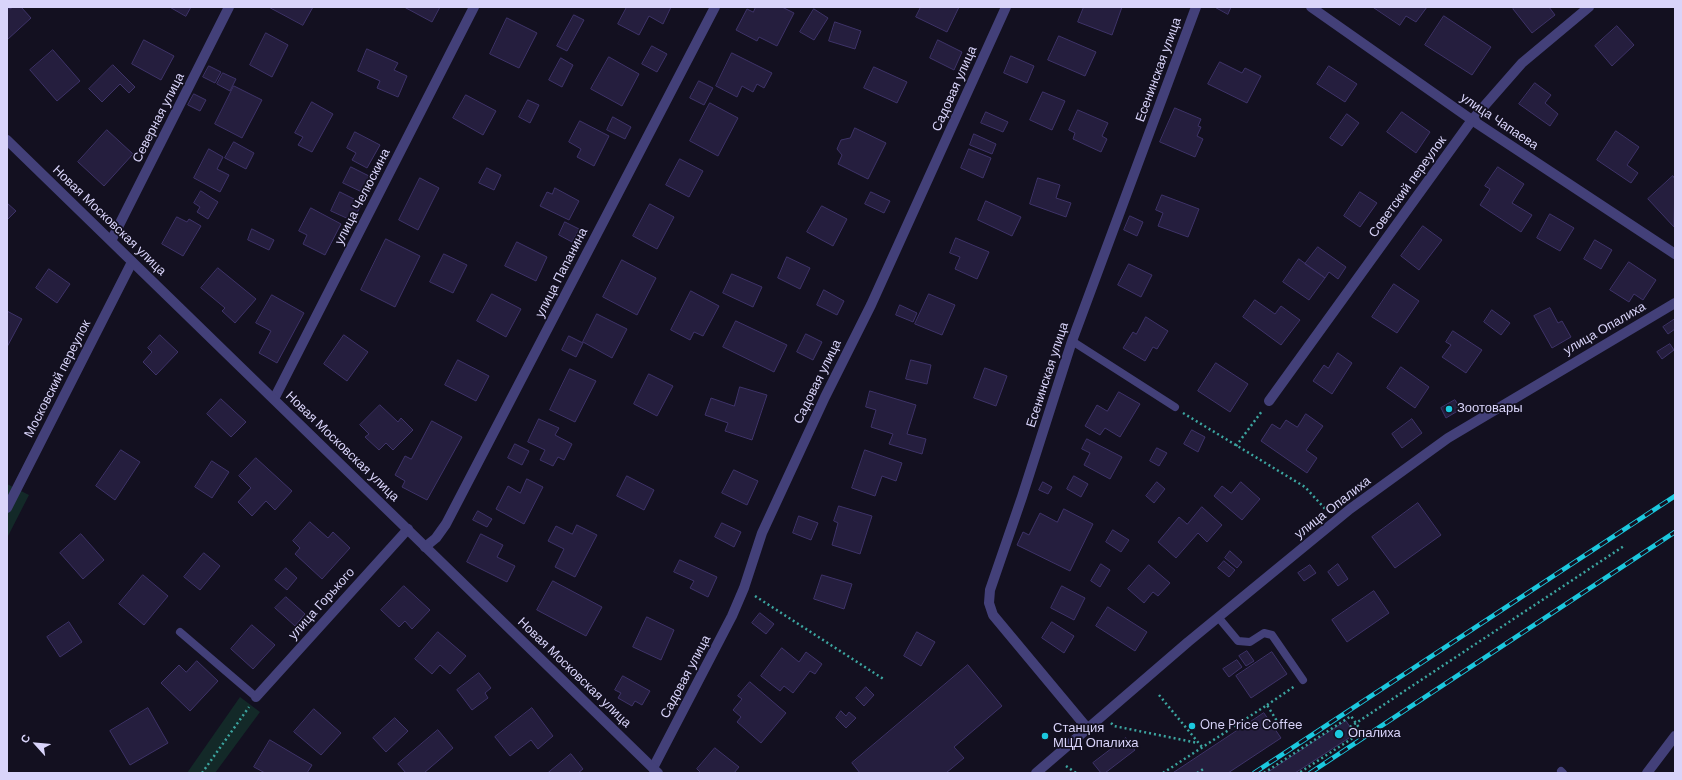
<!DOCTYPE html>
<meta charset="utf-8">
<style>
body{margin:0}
#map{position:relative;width:1682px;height:780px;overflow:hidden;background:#131020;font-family:"DM Sans",sans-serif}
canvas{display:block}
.frame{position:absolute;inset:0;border:8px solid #d9d4fa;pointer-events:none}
.north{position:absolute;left:16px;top:724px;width:40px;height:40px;-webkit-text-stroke:3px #131020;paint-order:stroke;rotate:297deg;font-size:11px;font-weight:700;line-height:16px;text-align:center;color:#d9d4fa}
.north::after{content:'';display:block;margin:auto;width:14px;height:18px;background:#d9d4fa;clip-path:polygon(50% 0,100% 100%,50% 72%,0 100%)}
</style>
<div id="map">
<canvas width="1682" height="780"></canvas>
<div class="frame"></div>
<div class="north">С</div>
</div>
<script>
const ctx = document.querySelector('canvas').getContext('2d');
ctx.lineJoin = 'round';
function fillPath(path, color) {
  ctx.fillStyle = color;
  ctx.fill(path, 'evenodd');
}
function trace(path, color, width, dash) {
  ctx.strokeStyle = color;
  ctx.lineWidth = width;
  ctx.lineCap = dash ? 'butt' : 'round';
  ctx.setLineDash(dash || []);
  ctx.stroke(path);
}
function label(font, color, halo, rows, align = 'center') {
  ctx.font = font + ' "DM Sans",sans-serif';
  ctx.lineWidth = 3.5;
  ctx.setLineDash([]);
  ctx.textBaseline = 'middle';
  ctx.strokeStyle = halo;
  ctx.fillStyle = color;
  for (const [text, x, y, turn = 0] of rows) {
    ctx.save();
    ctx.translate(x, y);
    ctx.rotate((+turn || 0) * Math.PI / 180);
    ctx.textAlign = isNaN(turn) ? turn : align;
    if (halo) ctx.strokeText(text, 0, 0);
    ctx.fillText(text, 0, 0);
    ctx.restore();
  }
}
fillPath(new Path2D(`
 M7 484 29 495 7 538Z
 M240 697 260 712 215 773H187Z`), '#132928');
const building = new Path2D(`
 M7 7 10 9 13 7H21L31 18 7 40Z
 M170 7H191L186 16Z
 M269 7H313L303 25Z
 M407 7H440L432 22 406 8Z
 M627 7H671L663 24 649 16 639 35 618 24Z
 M756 7H782L794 13 777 46 759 37 757 41 736 30 747 9 753 12Z
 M921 7H959L947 32 916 17Z
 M1084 7H1122L1112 35 1078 22Z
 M1215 7H1231L1228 14Z
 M1373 7H1427L1416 22 1406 16 1400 25Z
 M1515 7H1549L1555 15 1532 33 1513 9Z
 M814 9 828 18 814 40 800 32Z
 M574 15 584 20 567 51 557 46Z
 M1444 16 1491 47 1472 75 1425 45Z
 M507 18 537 33 519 68 490 54Z
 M835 22 861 31 855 49 829 41Z
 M1617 26 1634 45 1612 66 1595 46Z
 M266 33 288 45 272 77 250 65Z
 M1059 36 1096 52 1085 76 1048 60Z
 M144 40 174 56 161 80 132 64Z
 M938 40 962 52 954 70 930 58Z
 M652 46 667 54 657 72 642 64Z
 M367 49 398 63 394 70 407 76 398 97 377 88 380 81 358 71Z
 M53 50 80 81 57 101 30 70Z
 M732 53 772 73 764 88 757 84 753 92 742 86 737 97 716 86Z
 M1011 56 1034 66 1027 83 1004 73Z
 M609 57 639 74 622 106 591 89Z
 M561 58 573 65 562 87 549 80Z
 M1220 62 1242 73 1245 68 1261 76 1247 103 1208 84Z
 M113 65 135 87 129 93 120 84 102 102 89 89Z
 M209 66 221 72 215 83 203 77Z
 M1329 66 1357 84 1345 102 1317 84Z
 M874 67 907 82 897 103 864 88Z
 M223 73 236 79 230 91 217 84Z
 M699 81 713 88 704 105 690 98Z
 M1535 83 1551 95 1545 103 1558 114 1550 126 1519 104Z
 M234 86 262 100 242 138 215 124Z
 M1043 92 1065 101 1052 130 1030 120Z
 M194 94 206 100 200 111 188 105Z
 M466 95 496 111 483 135 453 118Z
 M528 100 539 105 530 123 519 117Z
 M312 102 333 114 312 152 298 145 303 137 295 133Z
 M710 103 738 118 718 156 690 141Z
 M1175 108 1201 119 1198 126 1201 127 1197 136 1203 139 1195 157 1160 142Z
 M1078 110 1108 123 1102 136 1107 139 1101 152 1073 139 1075 133 1069 130Z
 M986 112 1008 122 1003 132 981 123Z
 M1402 112 1430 132 1416 153 1387 132Z
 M1347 114 1359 123 1342 146 1330 138Z
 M613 117 631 127 625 139 607 130Z
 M580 121 609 136 594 166 577 157 581 149 569 142Z
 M855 128 886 143 868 179 838 164 842 155 837 149 841 140 850 138Z
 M107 130 133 154 104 186 78 162Z
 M1616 131 1639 147 1627 165 1638 173 1631 183 1597 160Z
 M355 132 380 145 367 168 352 160 356 153 347 148Z
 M974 134 996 144 992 154 970 145Z
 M234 142 254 153 246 169 225 158Z
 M209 149 223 157 217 169 229 175 220 192 194 178Z
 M969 149 991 158 983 178 961 168Z
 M680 159 703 171 689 197 666 185Z
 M351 167 371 177 364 193 343 183Z
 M1498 167 1524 184 1512 203 1532 215 1521 232 1480 205 1490 189 1485 186Z
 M487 168 501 175 494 190 479 183Z
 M1673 176 1675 179 1674 227 1648 199Z
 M420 178 439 188 418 230 399 220Z
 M1038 178 1060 185 1056 198 1071 203 1066 217 1030 204Z
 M555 188 579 201 569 220 540 206 547 192 552 194Z
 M201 191 218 202 208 219 197 212 200 207 194 203Z
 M340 192 362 203 353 221 331 211Z
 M871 192 890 201 884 213 865 204Z
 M1360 192 1377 203 1360 227 1344 216Z
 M1162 195 1199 209 1188 237 1158 226 1163 213 1156 210Z
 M986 201 1021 217 1012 236 978 220Z
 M7 203 16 211 7 220Z
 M650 204 674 217 657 249 633 236Z
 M822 206 847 219 833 246 807 232Z
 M311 208 341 224 325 255 303 244 307 235 299 231Z
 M1550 214 1574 228 1560 251 1537 238Z
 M1130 216 1143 222 1137 236 1124 230Z
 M177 217 187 222 189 219 201 226 183 256 162 244Z
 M565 222 579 229 572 242 559 235Z
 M1423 226 1442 240 1419 270 1401 256Z
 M252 229 274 240 269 250 248 240Z
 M956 238 989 252 977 279 955 269 960 257 950 253Z
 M386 239 420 256 395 307 361 290Z
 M1595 240 1612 250 1601 269 1584 259Z
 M517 242 547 257 536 281 505 266Z
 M1318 247 1346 267 1338 279 1329 272 1325 278 1305 264Z
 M444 254 467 265 453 293 430 282Z
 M787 257 810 268 800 289 778 278Z
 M1299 259 1325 278 1309 300 1283 282Z
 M622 260 656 278 637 315 603 297Z
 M1629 262 1656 280 1643 300 1634 294 1629 302 1610 290Z
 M1129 264 1152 275 1141 297 1118 285Z
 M218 268 256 299 235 323 222 311 225 308 201 288Z
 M49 269 70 284 57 303 36 288Z
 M732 274 762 287 753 307 723 293Z
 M1394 284 1419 301 1397 333 1372 317Z
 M824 290 844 301 837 315 817 305Z
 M691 291 719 306 703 336 694 332 690 340 671 330Z
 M492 294 521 309 506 337 477 321Z
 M929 294 955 305 942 335 915 324Z
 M272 295 304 313 277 363 259 353 271 331 256 323Z
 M1255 300 1275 314 1281 306 1300 320 1281 345 1243 317Z
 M900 305 917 313 913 322 896 315Z
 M1550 308 1558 323 1562 321 1571 337 1552 348 1534 316Z
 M1492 310 1510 323 1501 335 1484 322Z
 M7 311 22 319 7 347Z
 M597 314 627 329 612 358 583 342Z
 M1146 317 1168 331 1157 349 1153 347 1145 361 1123 348 1133 332 1136 334Z
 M1675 319V329L1668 334 1663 327Z
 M736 321 787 345 774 372 723 347Z
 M1453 331 1482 350 1466 373 1442 357 1451 345 1446 342Z
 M806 334 822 342 813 360 797 352Z
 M160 335 178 352 156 375 143 362 152 352 148 348Z
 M344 335 368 352 347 381 324 364Z
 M569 336 583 343 576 357 562 350Z
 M1670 344 1674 350 1662 359 1657 352Z
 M1338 353 1352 363 1332 394 1313 381 1324 365 1328 368Z
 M458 360 489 376 476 401 445 385Z
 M911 360 931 365 927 384 906 379Z
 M1216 363 1248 384 1230 412 1198 391Z
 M1401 367 1429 387 1415 408 1387 388Z
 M985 368 1007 376 996 406 974 398Z
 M570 369 596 381 575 422 550 410Z
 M649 374 673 386 657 416 634 404Z
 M740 387 767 395 752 440 725 431 728 423 705 415 711 398 734 406Z
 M870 391 916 405 907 434 926 439 922 454 889 444 893 434 871 427 876 410 866 407Z
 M1119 392 1140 404 1120 437 1105 428 1100 435 1085 426 1097 405 1107 411Z
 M221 399 246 422 231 437 207 414Z
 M1455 400 1461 409 1446 418 1441 408Z
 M380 405 398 422 401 418 413 430 393 450 386 443 379 450 365 437 369 434 360 425Z
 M1306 414 1323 426 1306 450 1317 458 1307 473 1261 441 1272 424 1280 429 1286 420 1297 427Z
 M539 419 559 428 555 435 572 444 564 460 558 457 553 466 540 460 545 450 528 442Z
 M1412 419 1422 433 1402 448 1392 434Z
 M432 421 462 437 427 500 402 487 405 481 395 475 405 456 411 459Z
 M1192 430 1205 437 1198 452 1184 444Z
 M1087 439 1122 457 1110 479 1084 465 1090 453 1082 449Z
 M515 444 529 451 522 465 508 458Z
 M1157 448 1167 453 1159 466 1150 461Z
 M121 450 140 462 115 500 96 486Z
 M865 450 902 463 896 481 882 476 875 496 852 488Z
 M256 458 292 491 275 510 266 501 252 516 238 502 251 488 239 476Z
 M212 461 229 472 212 498 195 487Z
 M734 470 758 481 747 505 722 493Z
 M627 476 654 490 644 510 617 496Z
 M1074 476 1088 484 1081 497 1067 489Z
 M527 479 543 487 524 524 496 509 508 486 520 493Z
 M1043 482 1052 487 1048 494 1039 490Z
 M1157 482 1165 489 1154 503 1146 496Z
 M1241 482 1260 499 1242 520 1214 496 1222 486 1231 493Z
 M1418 503 1441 535 1395 568 1372 537Z
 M839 506 872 516 860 554 832 545 838 523 834 521Z
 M1202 507 1222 525 1207 542 1198 533 1176 558 1158 542 1179 517 1187 524Z
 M1064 509 1093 524 1070 571 1017 545 1023 532 1029 535 1040 513 1057 522Z
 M478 511 492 519 487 527 473 520Z
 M799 516 818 523 811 540 793 533Z
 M310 522 328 538 333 532 350 548 322 579 295 554 300 548 293 541Z
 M722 523 741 532 734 547 715 537Z
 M577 525 597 535 575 577 555 567 564 549 548 541 556 526 572 534Z
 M1113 530 1129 540 1121 552 1106 542Z
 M81 534 104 560 83 579 60 553Z
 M481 534 503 545 497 557 515 566 507 582 467 562Z
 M1230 551 1242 562 1237 568 1225 558Z
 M204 553 220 566 200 590 184 577Z
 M680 560 717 577 708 597 690 588 694 581 674 572Z
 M1224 561 1235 570 1229 577 1218 568Z
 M1101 564 1110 570 1100 587 1091 581Z
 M1338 564 1348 579 1338 586 1328 572Z
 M1149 565 1170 583 1158 596 1153 592 1144 603 1128 589Z
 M1310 565 1316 573 1304 581 1298 573Z
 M286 568 297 578 287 590 275 580Z
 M143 575 168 596 144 625 119 604Z
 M822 575 852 584 844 609 814 599Z
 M553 581 602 607 586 636 537 610Z
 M404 586 430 610 412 629 405 621 399 627 381 610Z
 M1062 586 1085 598 1074 620 1051 608Z
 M1374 591 1389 613 1347 642 1332 620Z
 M286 597 305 614 295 626 275 608Z
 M1108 607 1147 632 1135 651 1096 626Z
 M760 613 774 624 766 634 752 623Z
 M647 617 674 630 661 660 633 647Z
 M69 622 82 642 60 657 47 637Z
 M1052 622 1074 636 1064 653 1042 638Z
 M252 625 275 645 253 669 231 649Z
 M438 632 466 656 450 674 440 665 432 674 415 659Z
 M917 632 935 642 921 666 904 656Z
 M782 648 799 662 806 652 822 664 815 674 810 671 793 693 784 686 780 691 761 676Z
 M1247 651 1254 661 1246 666 1239 656Z
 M1272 652 1287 674 1251 698 1236 676Z
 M1237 660 1242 667 1229 677 1223 669Z
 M197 661 218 681 190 711 161 683 179 665 186 672Z
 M968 665 1002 706 954 747 964 758 946 773H860L852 763Z
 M479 673 491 688 485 693 488 698 472 710 457 690Z
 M623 676 650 691 642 705 635 701 632 706 618 698 621 693 615 690Z
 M750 682 786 713 761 743 737 722 741 717 733 710 742 699 738 696Z
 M866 687 874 695 864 706 856 698Z
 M148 708 168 743 130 765 110 731Z
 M532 708 553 736 538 749 531 740 510 756 495 737Z
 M314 709 341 733 321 755 294 732Z
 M841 711 846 716 849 712 856 718 846 728 836 718Z
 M1264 713 1281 738 1228 773H1173Z
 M395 718 408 731 386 752 373 738Z
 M1346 721 1355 734 1295 773H1267Z
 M438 730 453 748 424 773H406L398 764Z
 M1126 738 1135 750 1105 773H1101L1093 763Z
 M270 740 312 765 307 773H265L254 767Z
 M715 748 739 767 734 773H701L697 769Z
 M571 754 583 769 578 773H548Z`);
fillPath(building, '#251e3e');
trace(building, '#3e3368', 1);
trace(new Path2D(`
 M1183 413 1305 487 1328 512
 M1236 446 1262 411
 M755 596 885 680
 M1159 695 1202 747
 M1267 705 1295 686
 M1111 723 1114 726 1198 743
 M1350 727 1624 546
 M1066 766 1076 773
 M202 773 249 707
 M1163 773 1267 705 1277 721 1272 724
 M1197 773 1205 768
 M1264 773 1351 716 1362 732 1299 773`), '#3ca5a0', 2.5, [2, 3]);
trace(new Path2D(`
 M1072 341 1175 407
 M1218 617 1238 641 1250 642 1264 633 1272 635 1303 680
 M180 632 256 697
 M1561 771 1563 773`), '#434079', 8);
trace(new Path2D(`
 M274 399 474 7
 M1269 401 1472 120 1522 63 1589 7
 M7 508 132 262
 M425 547 436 538 446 524 715 7
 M256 697 408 529
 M1088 729 993 615 989 603 990 590 1022 497 1072 341 1196 7
 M653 768 732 616 744 588 762 533 825 397 871 305 1006 7`), '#434079', 10);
trace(new Path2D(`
 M1311 7 1472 120 1675 254
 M7 140 658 773
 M111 241 229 7
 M1036 773 1188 642 1350 509 1448 438 1675 303
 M1647 773 1675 736`), '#434079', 10);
const rail = new Path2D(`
 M1254 773 1675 496
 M1310 773 1675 532`);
trace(rail, '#1bc8de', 4.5);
trace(rail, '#131020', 3, [9]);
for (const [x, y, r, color] of [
 [1449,409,4,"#1bc8de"],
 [1192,726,4,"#1bc8de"],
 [1339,734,5,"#1bc8de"],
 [1045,736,4,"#1bc8de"]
]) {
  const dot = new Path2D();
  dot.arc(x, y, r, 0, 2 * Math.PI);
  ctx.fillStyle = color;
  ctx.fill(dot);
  trace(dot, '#131020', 1.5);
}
label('13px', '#d9d4fa', '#131020', [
 ["Есенинская улица",1159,70,-70],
 ["Садовая улица",955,89,-66],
 ["Северная улица",159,118,-63],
 ["улица Чапаева",1499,122,34],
 ["Советский переулок",1408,187,-54],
 ["улица Челюскина",363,197,-63],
 ["Новая Московская улица",109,221,44],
 ["улица Папанина",562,273,-63],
 ["улица Опалиха",1605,329,-30],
 ["Есенинская улица",1048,375,-72],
 ["Московский переулок",58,379,-63],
 ["Садовая улица",818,382,-64],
 ["Новая Московская улица",342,447,44],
 ["улица Опалиха",1333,508,-38],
 ["улица Горького",322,604,-48],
 ["Новая Московская улица",574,673,44],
 ["Садовая улица",686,677,-62]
]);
label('13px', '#d9d4fa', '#131020', [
 ["Зоотовары",1457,409],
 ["One Price Coffee",1200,726],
 ["Станция",1053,729],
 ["МЦД Опалиха",1053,744],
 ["Опалиха",1348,734]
], 'left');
</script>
